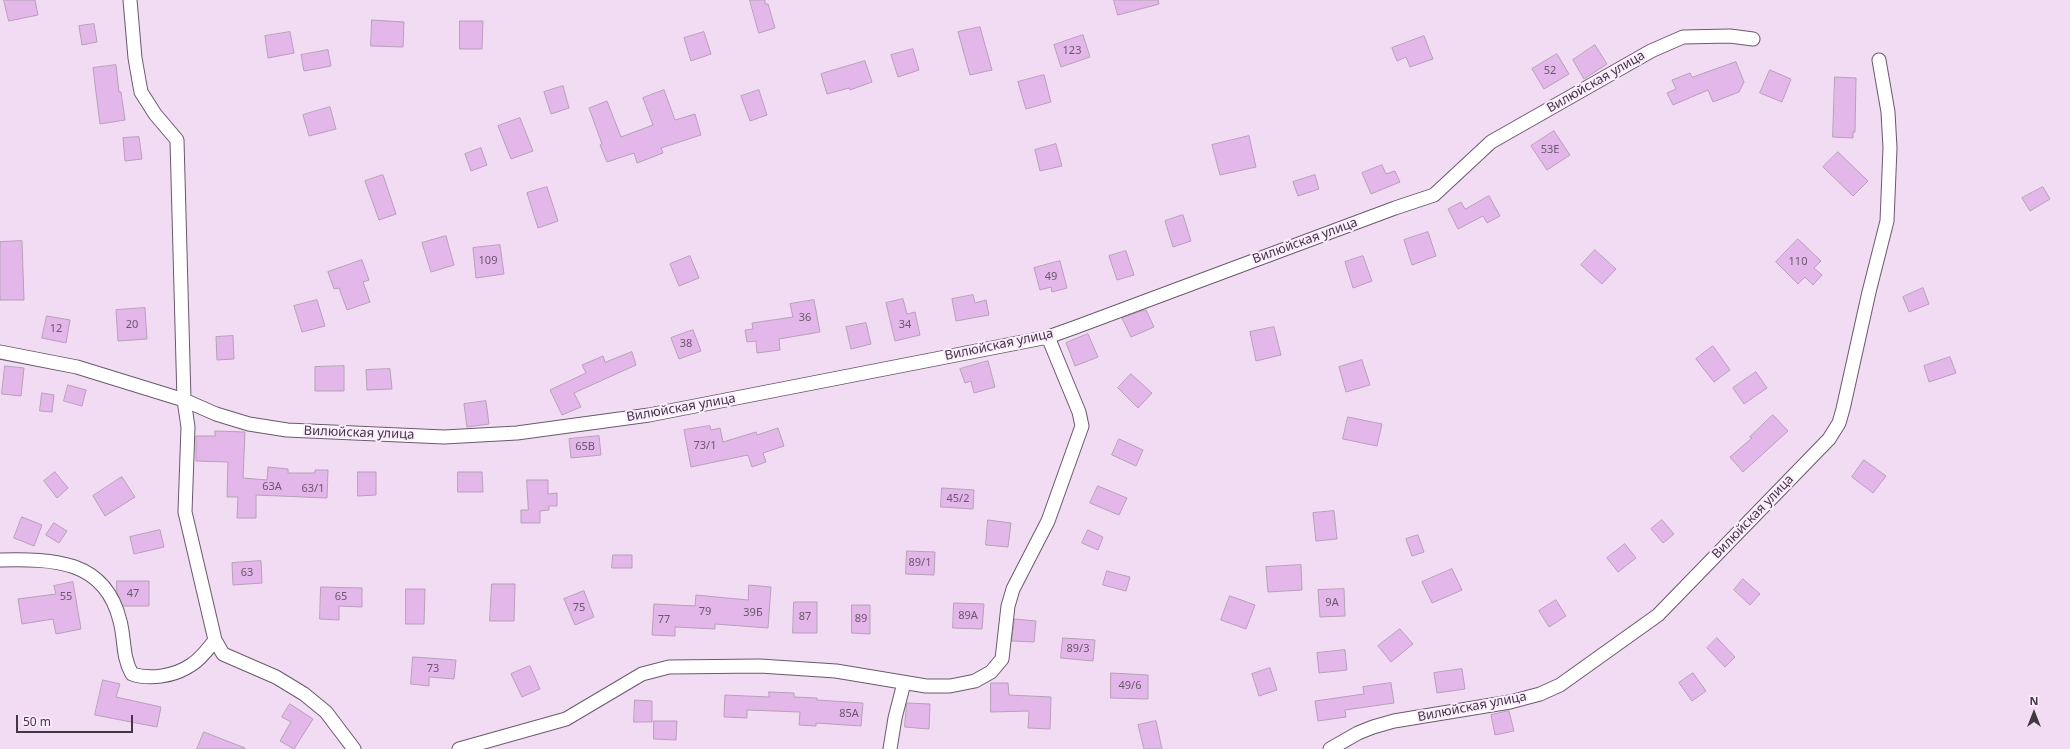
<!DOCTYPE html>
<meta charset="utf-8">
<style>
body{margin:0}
#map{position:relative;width:2070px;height:749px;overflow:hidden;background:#f2dcf4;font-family:"Noto Sans",sans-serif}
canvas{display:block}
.north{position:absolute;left:2014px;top:693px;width:40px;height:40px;-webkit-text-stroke:3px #fdebff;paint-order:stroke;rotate:0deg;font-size:11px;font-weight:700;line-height:16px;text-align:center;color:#413942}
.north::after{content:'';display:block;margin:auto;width:14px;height:18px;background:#413942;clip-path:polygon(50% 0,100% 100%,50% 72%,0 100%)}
.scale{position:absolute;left:16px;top:715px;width:117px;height:18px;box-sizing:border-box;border:2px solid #413942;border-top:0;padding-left:5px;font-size:12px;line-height:14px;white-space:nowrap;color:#413942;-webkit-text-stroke:3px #fdebff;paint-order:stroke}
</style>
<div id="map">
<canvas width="2070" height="749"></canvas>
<div class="north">N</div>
<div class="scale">50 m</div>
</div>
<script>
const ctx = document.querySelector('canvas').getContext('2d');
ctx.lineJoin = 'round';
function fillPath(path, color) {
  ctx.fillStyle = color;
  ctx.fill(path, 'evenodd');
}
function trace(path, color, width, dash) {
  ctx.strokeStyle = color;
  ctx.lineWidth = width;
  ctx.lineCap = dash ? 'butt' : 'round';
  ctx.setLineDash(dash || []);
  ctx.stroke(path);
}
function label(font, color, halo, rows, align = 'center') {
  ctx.font = font + ' "Noto Sans",sans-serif';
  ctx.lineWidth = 4;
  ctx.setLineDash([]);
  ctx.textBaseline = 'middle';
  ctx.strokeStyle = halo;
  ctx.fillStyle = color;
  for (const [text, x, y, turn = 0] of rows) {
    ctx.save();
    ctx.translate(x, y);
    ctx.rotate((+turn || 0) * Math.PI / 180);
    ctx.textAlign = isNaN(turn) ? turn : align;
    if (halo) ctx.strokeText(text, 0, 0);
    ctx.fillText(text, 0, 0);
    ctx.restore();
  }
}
const building = new Path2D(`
 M4 0H35L38 15 9 21Z
 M750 0H765V4H768L775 28 759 33Z
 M1114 0H1158L1159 4 1118 15Z
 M372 20 404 22 403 47 371 46Z
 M460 21H483L482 49H460Z
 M94 24 97 42 82 45 79 26Z
 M980 27 992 70 970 75 958 32Z
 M290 32 294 53 268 58 265 36Z
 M704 32 711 54 691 61 684 38Z
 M1083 35 1090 57 1061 67 1054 45Z
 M1424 36 1433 59 1410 67 1406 57 1397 61 1392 48Z
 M1595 45 1607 64 1584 79 1573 60Z
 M913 49 919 70 898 77 891 55Z
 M328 50 331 66 304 71 301 55Z
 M1557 54 1569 74 1544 89 1532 69Z
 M865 61 872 82 850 90 849 88 827 94 821 74Z
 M1736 62 1744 82 1739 92 1713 102 1708 90 1673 105 1667 93 1676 89 1672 80 1690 73 1692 77Z
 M116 65 119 92H121L125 120 100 124 93 68Z
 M1770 70 1791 79 1782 102 1760 93Z
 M1044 75 1051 102 1026 109 1018 82Z
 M1835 77 1856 78 1855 132H1853V138L1833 137Z
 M563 86 569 108 551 114 544 92Z
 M664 90 675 120 695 114 701 135 661 148 663 153 637 163 634 153 607 162 600 145 602 144 589 108 607 101 621 137 653 125 643 98Z
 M759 90 767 115 750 121 741 96Z
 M330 107 336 129 309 136 303 115Z
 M520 118 533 151 511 159 498 126Z
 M1554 131 1570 155 1547 170 1531 146Z
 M1249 136 1256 167 1220 175 1212 145Z
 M139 137 142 159 125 161 123 138Z
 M1056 144 1062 166 1040 171 1035 150Z
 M481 148 487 165 471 171 465 154Z
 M1838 152 1868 181 1853 196 1823 167Z
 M1382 165 1386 174 1395 171 1400 182 1371 194 1362 173Z
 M383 175 396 214 379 220 365 181Z
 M1315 175 1319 189 1298 196 1293 182Z
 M547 187 558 221 538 228 527 193Z
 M2043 187 2050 199 2030 211 2022 198Z
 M1489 196 1500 216 1487 223 1483 216 1458 229 1448 209 1461 202 1465 209Z
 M1183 215 1191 241 1173 247 1165 221Z
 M1428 232 1436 256 1412 265 1404 240Z
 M446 236 454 265 431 272 422 243Z
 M1798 239 1821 261 1814 268 1822 275 1813 285 1805 277 1798 284 1776 262Z
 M22 241 24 300H0V242Z
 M500 245 504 274 476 278 473 248Z
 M1595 250 1616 269 1602 284 1581 265Z
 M1126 251 1134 275 1117 280 1109 256Z
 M690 256 699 278 679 286 670 264Z
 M1363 256 1372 281 1353 288 1345 262Z
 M362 260 369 280 363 282 370 302 347 310 339 288 334 289 328 272Z
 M1060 261 1067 288 1052 292 1051 287 1040 290 1034 268Z
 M1923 288 1929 304 1909 312 1903 297Z
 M973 295 975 303 986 300 989 315 956 321 952 299Z
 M903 299 907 314 915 312 920 335 895 341 886 303Z
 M317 300 325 326 302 332 294 306Z
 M814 300 820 332 779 339 780 350 757 353 756 341 747 342 745 330 753 329 752 323 793 317 790 304Z
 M145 308 147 339 118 341 116 310Z
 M1146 310 1154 327 1131 337 1122 318Z
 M47 316 70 320 66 343 42 338Z
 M866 323 871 344 851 349 846 327Z
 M1274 327 1281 355 1256 361 1250 332Z
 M693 330 701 351 679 359 671 338Z
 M1088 334 1098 357 1075 366 1066 343Z
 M233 336 234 359 217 360 216 337Z
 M1713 346 1730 370 1714 382 1696 359Z
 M632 352 636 365 574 393 581 407 562 415 550 390 586 373 582 365 603 356 605 362Z
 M1950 357 1956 373 1929 382 1924 366Z
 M1362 360 1370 385 1346 392 1339 367Z
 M988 361 995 387 974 393 971 381 965 383 960 369Z
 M5 366 24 368 21 396 2 394Z
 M344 366V391H315V367Z
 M390 369 392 389 367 390 366 370Z
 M1756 372 1767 388 1744 404 1733 388Z
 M1131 374 1152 393 1138 408 1118 388Z
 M68 385 86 390 82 406 64 401Z
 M42 393 54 395 52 412 40 411Z
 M486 401 489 424 467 427 464 404Z
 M1773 415 1788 431 1743 472 1730 457 1752 438 1750 437Z
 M1348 417 1382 424 1377 446 1343 439Z
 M710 426 711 430 720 428 723 442 756 432 757 435 778 428 784 446 763 453 766 462 752 467 748 455 691 467 684 430Z
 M215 431 245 432 243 478 267 480 268 467 288 469V473H315V470H328L327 498 256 495V518H237L238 497H227L228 462 196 461V436H215Z
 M599 436 601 455 571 458 569 439Z
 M1119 439 1143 450 1136 466 1112 455Z
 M1864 460 1886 476 1873 493 1852 477Z
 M55 472 68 488 57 498 44 481Z
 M358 472H376V495L358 496Z
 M458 472H482L483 492H458Z
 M122 477 135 497 105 516 93 496Z
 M527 480H548V494L557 493V506H549V510L540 511V523H521V510H528Z
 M1098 486 1127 498 1119 515 1090 503Z
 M942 488 974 490 973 509 941 507Z
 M1334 511 1337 539 1316 541 1313 513Z
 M22 517 42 525 34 546 14 538Z
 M988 520 1011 523 1008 547 986 545Z
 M1662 520 1674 534 1663 543 1651 529Z
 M54 523 67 531 59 543 46 535Z
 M160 530 164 547 134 554 130 537Z
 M1088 530 1103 537 1098 550 1082 543Z
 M1418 535 1424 552 1412 556 1406 539Z
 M1625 544 1636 558 1618 572 1607 558Z
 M907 551 935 552 934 575 906 574Z
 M613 555H632V568H612Z
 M261 561 262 583 233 585 232 563Z
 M1301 565 1302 590 1268 592 1266 567Z
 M1452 569 1462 590 1432 603 1422 582Z
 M1107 571 1130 577 1126 591 1103 585Z
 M1743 579 1760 594 1750 605 1734 590Z
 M117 581H149V606H123L117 593Z
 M73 582 81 629 56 634 53 619 22 624 18 599 56 594 54 586Z
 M492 584H515L514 621H490Z
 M749 585 771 587 768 628 715 624V629L675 627V636L652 635 654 604 695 606 696 595 748 600Z
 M321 587 362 588V607L339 606V620L320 619Z
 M406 589H425L424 624H406Z
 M1344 589 1345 616 1320 617 1318 590Z
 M584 591 594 617 575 625 564 599Z
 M1230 596 1255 605 1246 629 1221 620Z
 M1556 600 1566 616 1549 627 1539 611Z
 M794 602H817V633H793Z
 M954 603 984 604 982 629 953 628Z
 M852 605H870V634L852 633Z
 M1015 619 1036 621 1034 642 1012 641Z
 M1400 629 1413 644 1391 662 1378 646Z
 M1063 638 1095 640 1093 661 1061 658Z
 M1717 638 1735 657 1725 667 1707 648Z
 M1345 650 1347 670 1319 673 1317 653Z
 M413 657 456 660 454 679 429 677V686L411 684Z
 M530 666 540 689 522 697 511 674Z
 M1270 668 1277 690 1259 696 1252 674Z
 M1462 669 1465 689 1437 693 1434 673Z
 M1111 673 1148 675V699L1111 698Z
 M1693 673 1706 691 1692 701 1679 683Z
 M103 680 120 684 116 697 161 707 157 727 95 715Z
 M991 683H1008L1009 695 1051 697 1050 729 1028 728 1029 711 991 712Z
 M1391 683 1394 703 1345 710 1346 717 1318 721 1315 701 1364 694 1363 687Z
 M769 692 794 693V697L817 698V700L863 703 861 726 816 723V726L799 725 800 712 747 710V718L724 717 725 695 769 697Z
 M635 700 652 701V722H634Z
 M907 703 930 704 929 729 905 727Z
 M290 704 313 719 294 749 280 741 291 722 282 717Z
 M1509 711 1514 731 1495 735 1491 715Z
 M654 721H677L676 740 654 739Z
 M1156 721 1162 749H1144L1138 725Z
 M204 732 245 748V749H197Z`);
fillPath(building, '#e4b7ea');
trace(building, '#b5a1b7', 1);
const minor = new Path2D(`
 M130 0 135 58 141 92 155 114 177 140 184 400 188 427 185 512 215 640 223 654 276 677 304 694 326 712 354 749
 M0 352 77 367 184 400 216 414 249 424 287 430 444 437 517 433 649 415 1048 337 1076 327 1395 208 1434 195 1491 142 1651 51 1683 37 1730 36 1753 39
 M0 560C53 559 105 559 120 621 125 639 122 657 132 674 150 680 175 676 191 665 201 659 208 649 215 640
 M459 749 566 719 642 674 669 667 760 666 836 671 926 686H950L975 681 991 672 1002 659 1008 606 1013 589 1048 521 1082 426 1079 412 1048 337
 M890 749 895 718 904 683
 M1330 749 1358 733 1373 727 1394 721 1510 702 1540 694 1560 685 1658 615 1829 439 1839 423 1843 409 1869 292 1887 221 1890 148 1888 112 1879 60`);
trace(minor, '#6b596d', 15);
trace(minor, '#fff', 13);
label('11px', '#6a586c', null, [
 ["123",1072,51],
 ["52",1550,71],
 ["53Е",1550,150],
 ["109",488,261],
 ["110",1798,262],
 ["49",1051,277],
 ["36",805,318],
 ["20",132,325],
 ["34",905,325],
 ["12",56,329],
 ["38",686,344],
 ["73/1",705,446],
 ["65В",585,447],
 ["63А",272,487],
 ["63/1",313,489],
 ["45/2",958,499],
 ["89/1",920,563],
 ["63",247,573],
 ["47",133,594],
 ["55",66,597],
 ["65",341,597],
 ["9А",1332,603],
 ["75",579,608],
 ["79",705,612],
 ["39Б",753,613],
 ["89А",968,616],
 ["87",805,617],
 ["89",861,619],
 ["77",664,620],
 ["89/3",1078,649],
 ["73",433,669],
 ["49/6",1130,686],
 ["85А",849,714]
]);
label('13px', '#413942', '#fdebff', [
 ["Вилюйская улица",1596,82,-30],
 ["Вилюйская улица",1305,241,-20],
 ["Вилюйская улица",999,345,-12],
 ["Вилюйская улица",681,408,-10],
 ["Вилюйская улица",359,433,2],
 ["Вилюйская улица",1753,517,-46],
 ["Вилюйская улица",1472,707,-11]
]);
</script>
